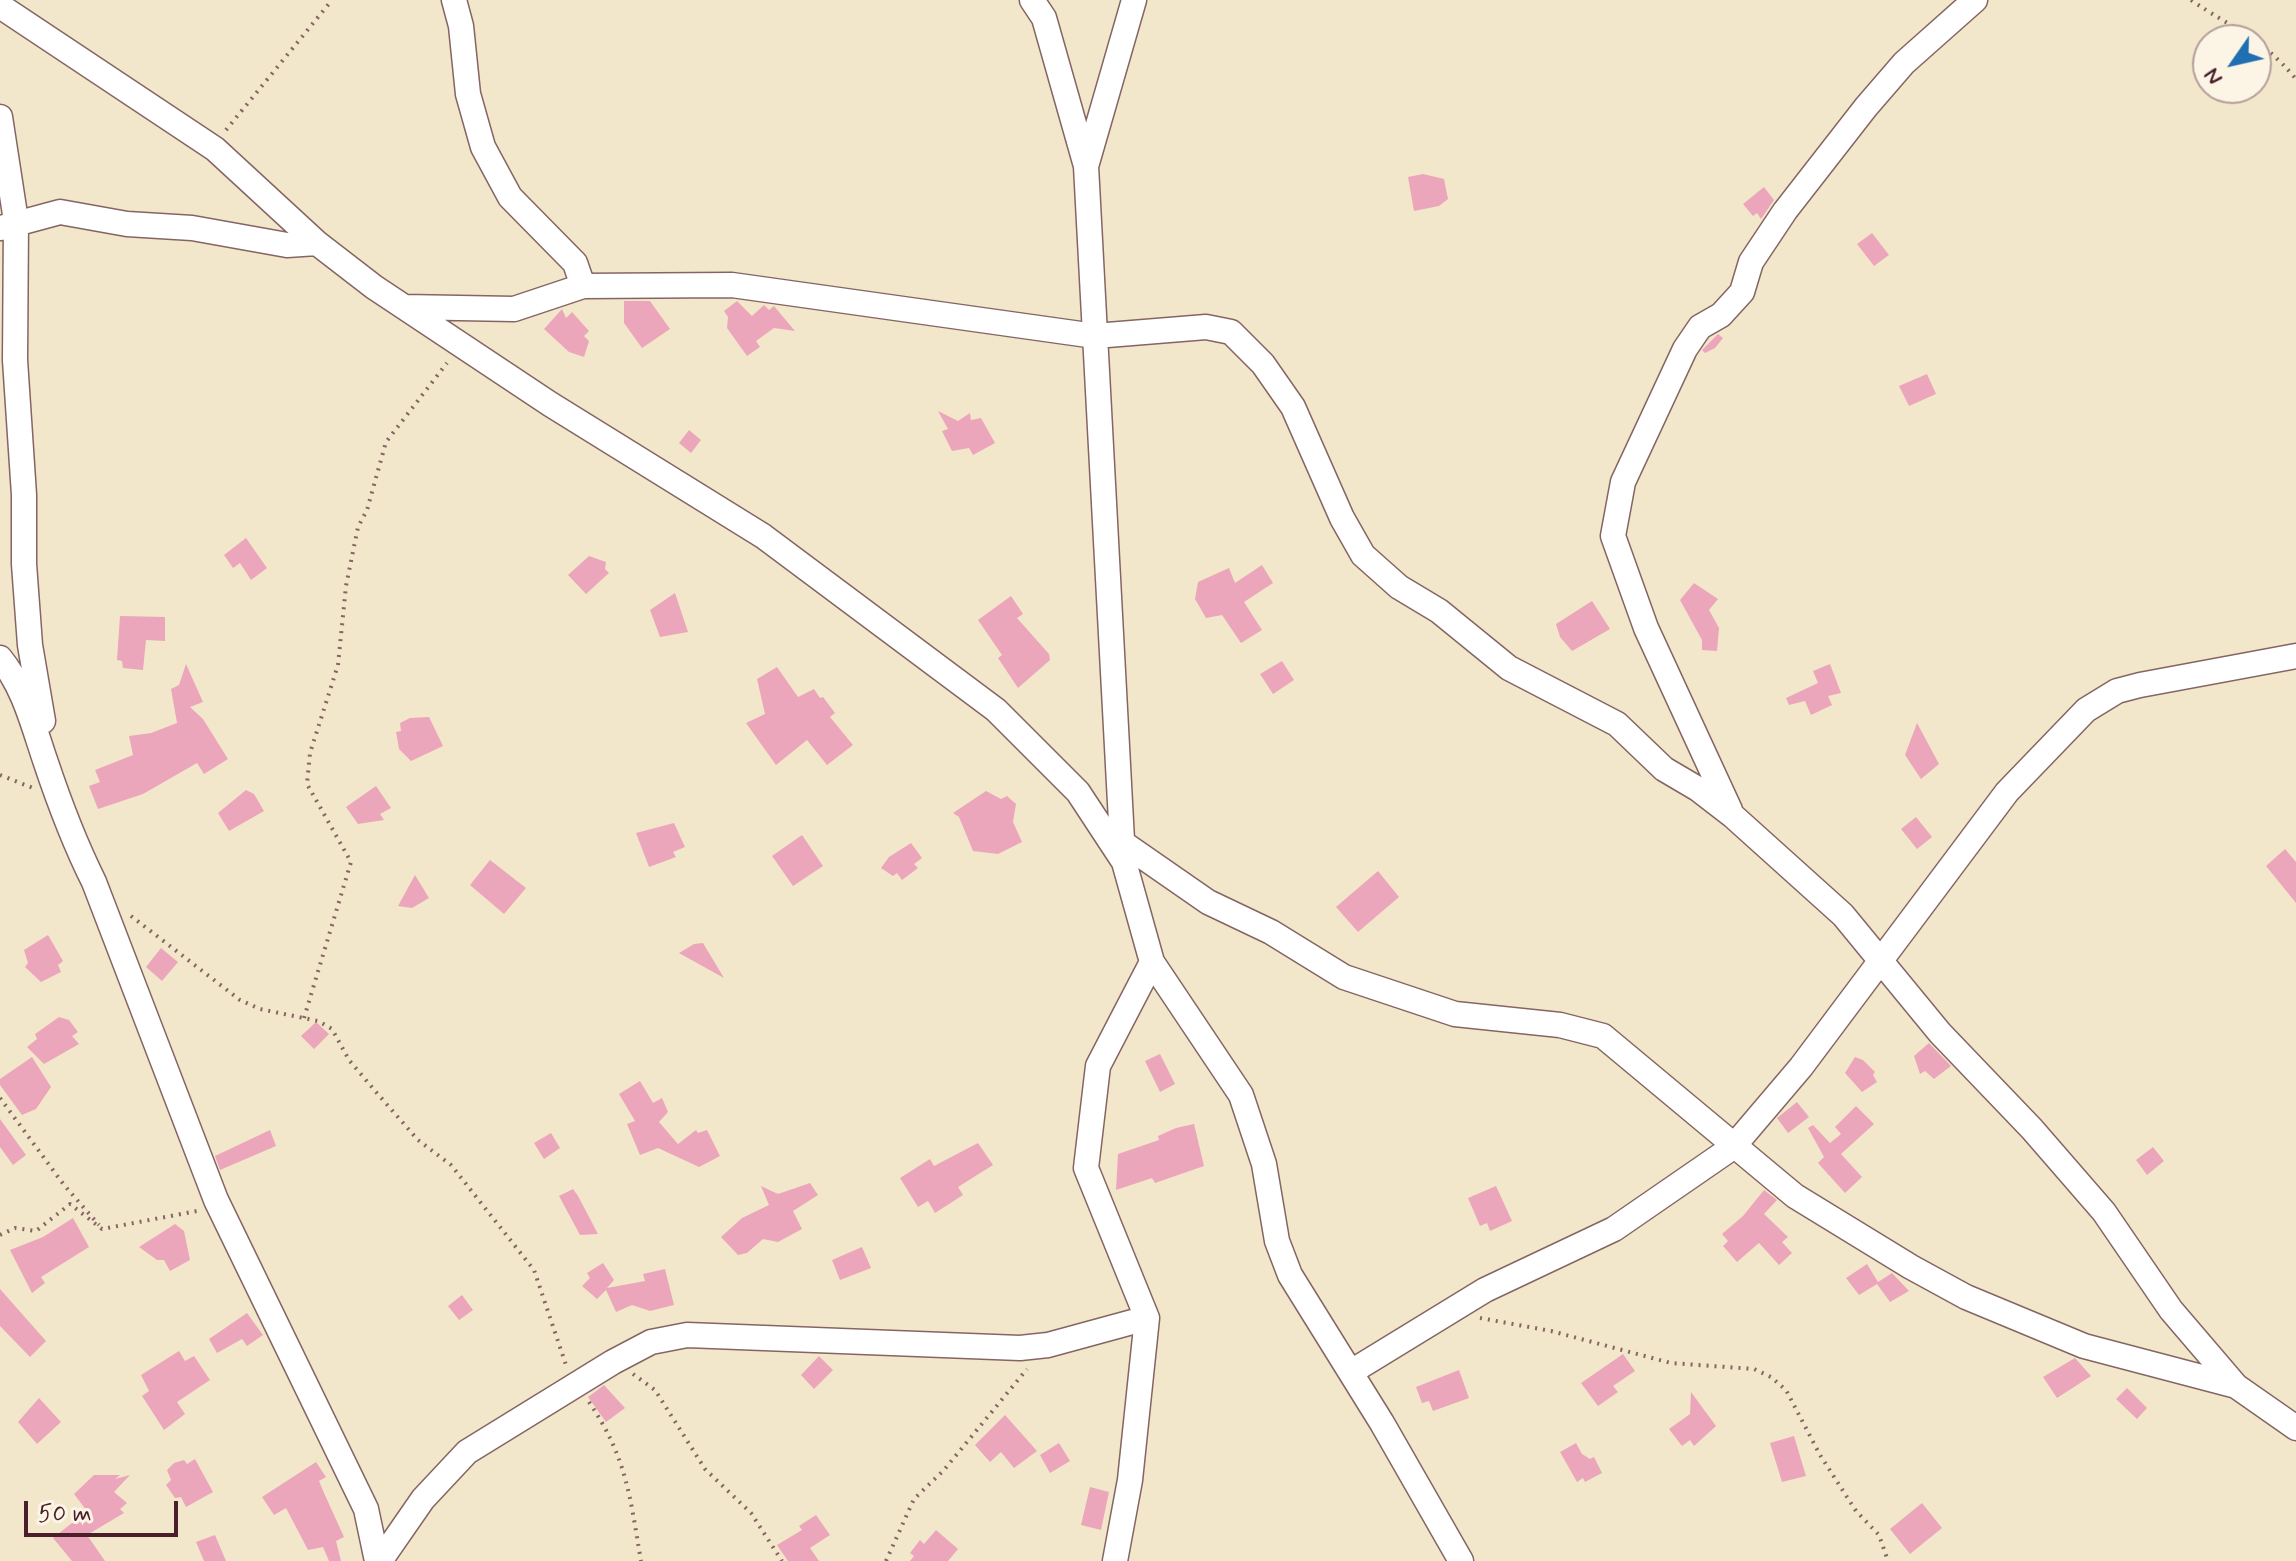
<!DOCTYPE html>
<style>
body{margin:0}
#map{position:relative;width:2296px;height:1561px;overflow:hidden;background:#f2e7ca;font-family:Mynerve,sans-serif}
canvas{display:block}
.north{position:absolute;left:2192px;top:24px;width:80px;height:80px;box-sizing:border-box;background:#fcf5e5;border:2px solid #b59f9b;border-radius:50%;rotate:236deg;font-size:22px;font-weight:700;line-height:32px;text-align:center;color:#4a1f2b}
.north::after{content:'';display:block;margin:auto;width:28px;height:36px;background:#1f6fb2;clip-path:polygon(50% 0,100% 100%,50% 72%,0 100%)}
.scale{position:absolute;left:24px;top:1501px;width:154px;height:36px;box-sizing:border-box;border:4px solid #4a1f2b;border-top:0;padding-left:10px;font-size:24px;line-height:28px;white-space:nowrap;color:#4a1f2b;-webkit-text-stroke:6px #fcf5e5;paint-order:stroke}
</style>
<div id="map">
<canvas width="2296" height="1561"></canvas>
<div class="north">N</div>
<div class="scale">50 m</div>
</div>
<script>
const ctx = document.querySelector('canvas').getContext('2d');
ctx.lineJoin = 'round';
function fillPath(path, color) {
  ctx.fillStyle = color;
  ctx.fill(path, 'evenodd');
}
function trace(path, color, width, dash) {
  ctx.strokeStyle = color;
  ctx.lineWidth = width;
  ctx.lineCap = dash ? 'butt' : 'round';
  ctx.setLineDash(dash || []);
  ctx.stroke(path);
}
fillPath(new Path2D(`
 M1423 174 1444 179 1448 199 1439 206 1414 211 1408 177Z
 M1764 187 1774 200 1761 219 1757 213 1753 216 1743 204Z
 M1872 233 1889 255 1874 266 1857 244Z
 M624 301H650L670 329 642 348 624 323Z
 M737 301 752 316 764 305 769 310 774 306 795 331 774 328 756 341 760 347 747 356 727 328 728 317 724 311Z
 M562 309 566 318 572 312 589 331 584 336 589 341 584 357 569 352 544 329Z
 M1718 334 1723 338 1715 348 1705 353 1702 350Z
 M1927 374 1936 394 1909 406 1899 386Z
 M938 411 958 421 970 413 971 420 981 418 995 443 973 455 969 448 952 451 942 431 948 429Z
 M689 430 701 440 691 453 679 443Z
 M246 538 267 568 251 580 240 563 233 568 224 555Z
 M589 556 606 562 605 569 609 573 586 594 568 575Z
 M1262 565 1273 583 1244 602 1262 630 1241 643 1222 615 1206 618 1195 599 1198 582 1229 568 1235 583Z
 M1694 583 1718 599 1709 610 1719 628 1717 651 1702 650V640L1680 600Z
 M675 593 688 632 660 637 650 610Z
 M1011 596 1023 614 1017 618 1049 654 1050 660 1018 688 998 658 1002 655 978 620Z
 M1592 601 1610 629 1572 651 1560 637 1556 624Z
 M120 616 165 617V641L146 640 143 670 123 668 122 661 117 660Z
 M1282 661 1294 680 1273 694 1260 674Z
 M186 664 203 702 190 707 203 719 228 759 204 774 197 763 143 794 98 809 89 786 100 782 95 770 133 755 129 736 151 733 177 723 171 689 179 685Z
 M1830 664 1841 693 1828 696 1832 705 1811 715 1805 701 1789 705 1786 698 1818 683 1813 671Z
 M777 667 798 697 814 689 820 698 823 697 835 713 830 717 853 745 827 765 807 740 776 765 746 723 765 714 757 679Z
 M429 717 443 746 411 761 399 749 396 732 401 731 400 723 410 718Z
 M1917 723 1939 764 1921 779 1905 755Z
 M376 786 391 808 380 814 384 820 358 824 346 807Z
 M246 790 254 794 264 811 229 831 218 813Z
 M986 791 1001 799 1007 796 1016 804 1013 822 1022 842 998 854 973 851 959 817 953 813Z
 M1916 817 1932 837 1917 849 1901 829Z
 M674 823 685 847 673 852 676 857 649 867 636 833Z
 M802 835 823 866 793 886 772 856Z
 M911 843 922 858 914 864 918 868 902 880 897 873 893 876 881 868 889 857Z
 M2285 849 2296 862V903L2266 866Z
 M490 860 526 888 504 914 470 885Z
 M1378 871 1399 897 1358 932 1336 907Z
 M415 875 429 898 412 908 398 906Z
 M48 935 63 961 58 965 61 972 41 982 25 967 28 963 24 950Z
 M703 943 724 978 679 953 694 944Z
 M161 948 178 962 162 981 146 967Z
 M59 1017 69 1020 78 1032 72 1036 79 1044 44 1064 27 1047 37 1039 35 1034Z
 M316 1022 329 1034 314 1049 301 1036Z
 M1929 1043 1951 1066 1934 1079 1925 1071 1920 1074 1914 1056Z
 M1160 1054 1175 1084 1160 1092 1145 1061Z
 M32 1057 51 1087 36 1109 22 1115 0 1085V1079Z
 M1855 1057 1863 1060 1875 1072 1873 1075 1877 1082 1862 1092 1845 1073Z
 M640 1081 653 1103 662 1098 668 1112 659 1122 678 1144 696 1130 698 1133 707 1130 720 1156 699 1167 658 1148 640 1155 627 1124 635 1121 619 1094Z
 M1797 1102 1809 1117 1788 1133 1777 1118Z
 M1856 1106 1874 1124 1841 1154 1862 1177 1845 1193 1818 1163 1824 1157 1808 1128 1813 1125 1830 1143 1841 1134 1835 1127Z
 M0 1119 26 1155 13 1165 0 1147Z
 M1194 1124 1204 1166 1155 1183 1152 1178 1116 1190 1118 1154 1159 1140 1158 1136 1176 1128Z
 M270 1130 276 1146 220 1170 215 1156Z
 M551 1133 560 1148 544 1159 534 1143Z
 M978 1143 993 1165 958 1187 963 1195 935 1213 928 1201 918 1207 900 1178 930 1159 934 1166Z
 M2153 1147 2164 1161 2147 1175 2136 1160Z
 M810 1183 818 1195 793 1211 802 1229 778 1242 763 1239 747 1253 738 1255 721 1237 742 1218 769 1205 761 1186 778 1194Z
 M1496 1186 1512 1221 1490 1231 1487 1223 1480 1226 1468 1198Z
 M573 1189 578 1196 598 1234 580 1235 559 1196Z
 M1764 1190 1777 1200 1764 1214 1788 1237 1782 1242 1792 1253 1779 1265 1759 1243 1737 1262 1723 1246 1728 1241 1722 1234 1743 1216Z
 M73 1218 89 1247 41 1277 45 1283 32 1293 10 1250 43 1237Z
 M175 1224 184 1231 190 1260 170 1271 164 1260H157L139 1247Z
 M862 1247 871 1268 840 1280 832 1260Z
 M603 1263 614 1280 607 1288 645 1281 643 1274 665 1269 674 1305 650 1311 632 1305 616 1312 606 1290 597 1299 582 1286 590 1278 587 1273Z
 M1867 1264 1878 1282 1892 1273 1909 1291 1890 1302 1877 1284 1859 1295 1846 1278Z
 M0 1289 46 1341 30 1357 0 1326Z
 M462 1295 473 1310 459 1320 448 1306Z
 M247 1313 263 1335 247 1346 242 1339 217 1353 209 1339Z
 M179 1351 185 1361 194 1356 210 1380 177 1402 185 1414 164 1430 142 1396 149 1391 141 1375Z
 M1623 1354 1635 1371 1613 1386 1618 1392 1598 1406 1581 1383Z
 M819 1356 833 1370 814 1389 801 1375Z
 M2075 1358 2091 1376 2057 1398 2043 1377Z
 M1459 1370 1469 1398 1433 1411 1429 1401 1422 1403 1416 1387Z
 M604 1385 625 1408 606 1422 588 1397Z
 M2127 1388 2147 1408 2137 1419 2116 1399Z
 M1691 1392 1716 1426 1694 1446 1690 1440 1682 1446 1669 1429 1690 1414Z
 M39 1398 61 1422 37 1444 18 1422Z
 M1005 1415 1037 1451 1014 1468 1001 1452 990 1462 975 1445Z
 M1794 1436 1806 1476 1782 1482 1770 1443Z
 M1059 1443 1070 1461 1050 1473 1040 1455Z
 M1576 1443 1582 1454 1590 1459 1594 1457 1602 1473 1585 1482 1583 1478 1577 1482 1560 1452Z
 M195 1459 213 1492 186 1507 181 1497 175 1498 166 1485 171 1480 167 1470 174 1463 184 1460 187 1464Z
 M316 1462 326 1477 319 1481 324 1493 344 1537 336 1541 341 1561H329L323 1547 308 1550 286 1508 274 1515 262 1497Z
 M94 1475H120L115 1479 130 1475 114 1492 127 1503 120 1509 124 1513 87 1535 105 1561H72L53 1538 87 1511 74 1494Z
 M1090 1487 1109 1492 1101 1530 1081 1525Z
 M1922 1503 1942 1528 1910 1554 1890 1529Z
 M816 1515 830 1535 810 1548 819 1561H788L777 1545 802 1530 799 1526Z
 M936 1530 958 1549 948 1561H910L914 1556 910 1553 920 1540 924 1544Z
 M215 1535 226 1561H204L196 1542Z`), '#eca6bb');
const minor = new Path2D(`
 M454 0 461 26 468 94 483 147 510 197 575 263 583 286
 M1032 0 1044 18 1086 166 1123 859
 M0 6 215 149 317 243 374 287 550 404 763 536 996 710 1078 792 1124 862 1152 962 1098 1066 1086 1168 1147 1318 1130 1480 1115 1561
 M0 117 16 221 15 360 24 495V564L30 645 43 721
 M1087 163 1134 0
 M1 228 60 212 127 224 192 228 287 245 317 243
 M404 307 514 309 583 286 732 285 1095 336 1206 327 1231 332 1263 364 1293 407 1342 518 1363 555 1399 587 1439 611 1509 668 1617 724 1664 769 1698 789 1733 816 1843 915 1940 1033 2032 1129 2104 1212 2171 1310 2236 1386
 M0 658C24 687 33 725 45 760 59 802 74 842 94 882L216 1200 366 1509 377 1561
 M1730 810 1646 628 1613 536 1623 482 1685 349 1700 327 1721 315 1742 292 1751 262 1785 211 1866 107 1904 63 1975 0
 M1123 843 1208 902 1271 932 1344 977 1455 1014 1560 1025 1603 1036 1795 1196 1911 1267 1966 1297 2084 1346 2236 1386 2296 1428
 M1152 962 1241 1095 1264 1164 1277 1241 1290 1275 1382 1423 1461 1561
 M1351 1372 1485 1290 1614 1229 1733 1147 1801 1067 2007 792 2086 710 2117 691 2140 685 2296 656
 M380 1561 423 1499 467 1452 613 1362 651 1342 687 1335 1020 1348 1048 1345 1147 1318`);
trace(minor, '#856563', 27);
trace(new Path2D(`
 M2191 0C2233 29 2261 37 2296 79
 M226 130 332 0
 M0 775 33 788
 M131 916 240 1000 260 1009 318 1021 332 1029 349 1060 376 1092 418 1140 451 1165 534 1270 567 1368
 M304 1018 351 862 307 784 310 753 338 665 346 586 358 527 367 510 386 442 447 363
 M0 1098 64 1185 99 1225
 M0 1235 15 1228 36 1231 70 1204 102 1229 197 1211
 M1480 1318 1551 1331 1671 1363 1754 1369 1771 1377 1786 1390 1820 1455 1856 1511 1879 1535 1888 1561
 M633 1374 655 1390 705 1469 751 1513 782 1561
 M589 1402C627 1458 630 1497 641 1561
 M886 1561 914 1499 944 1470 1027 1369`), '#856563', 4, [2, 6]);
trace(minor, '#fff', 24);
</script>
